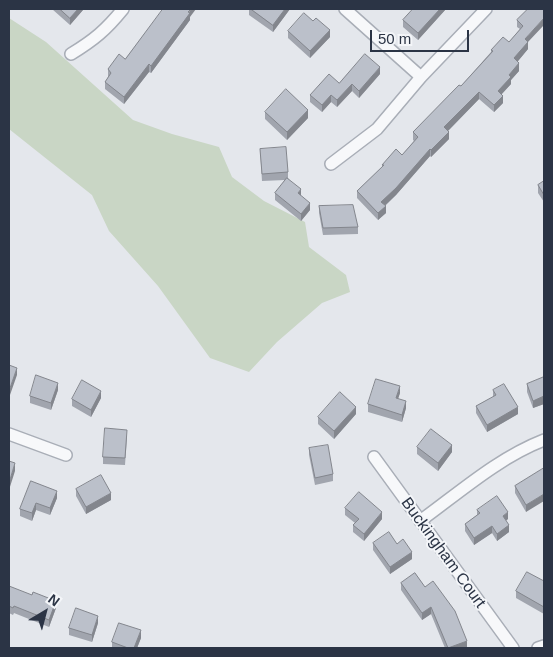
<!DOCTYPE html>
<style>
body{margin:0}
#map{position:relative;width:553px;height:657px;overflow:hidden;background:#e4e7ec;font-family:Helvetica,sans-serif}
canvas{display:block}
.frame{position:absolute;inset:0;border:10px solid #2b3445;pointer-events:none}
.north{position:absolute;left:20px;top:587px;width:50px;height:50px;-webkit-text-stroke:4px #f4f6f9;paint-order:stroke;rotate:37deg;font-size:14px;font-weight:700;line-height:20px;text-align:center;color:#2b3445}
.north::after{content:'';display:block;margin:auto;width:18px;height:22px;background:#2b3445;clip-path:polygon(50% 0,100% 100%,50% 72%,0 100%)}
.scale{position:absolute;left:370px;top:30px;width:99px;height:22px;box-sizing:border-box;border:2px solid #2b3445;border-top:0;padding-left:6px;font-size:15px;line-height:18px;white-space:nowrap;color:#2b3445;-webkit-text-stroke:4px #f4f6f9;paint-order:stroke}
</style>
<div id="map">
<canvas width="553" height="657"></canvas>
<div class="frame"></div>
<div class="north">N</div>
<div class="scale">50 m</div>
</div>
<script>
const ctx = document.querySelector('canvas').getContext('2d');
ctx.lineJoin = 'round';
function fillPath(path, color) {
  ctx.fillStyle = color;
  ctx.fill(path, 'evenodd');
}
function trace(path, color, width, dash) {
  ctx.strokeStyle = color;
  ctx.lineWidth = width;
  ctx.lineCap = dash ? 'butt' : 'round';
  ctx.setLineDash(dash || []);
  ctx.stroke(path);
}
function label(font, color, halo, rows, align = 'center') {
  ctx.font = font + ' Helvetica,sans-serif';
  ctx.lineWidth = 4;
  ctx.setLineDash([]);
  ctx.textBaseline = 'middle';
  ctx.strokeStyle = halo;
  ctx.fillStyle = color;
  for (const [text, x, y, turn = 0] of rows) {
    ctx.save();
    ctx.translate(x, y);
    ctx.rotate((+turn || 0) * Math.PI / 180);
    ctx.textAlign = isNaN(turn) ? turn : align;
    if (halo) ctx.strokeText(text, 0, 0);
    ctx.fillText(text, 0, 0);
    ctx.restore();
  }
}
fillPath(new Path2D(`
 M9 18 46 42 133 120 172 134 219 147 232 177 264 201 305 222 309 247 346 275 350 292 322 303 277 342 249 372 210 358 158 286 109 231 92 195 9 129Z`), '#c9d6c5');
const street = new Path2D(`
 M345 9 421 77
 M71 54C94 40 106 30 123 9
 M331 164 377 129 421 77 486 9
 M9 434 66 455
 M374 457 513 648
 M420 521C460 492 498 458 544 440
 M538 648 544 646`);
trace(street, '#a9aeb7', 14);
trace(street, '#f7f8fa', 11);
fillPath(new Path2D(`
 M52 9H83V10L70 25Z
 M249 9H290L273 32 249 15Z
 M413 9H446L418 40 403 27V20Z
 M528 9V49L517 62 519 71 511 80V84L501 95 503 103 494 112 479 99 448 131 449 139 431 157 430 156 396 195 385 206 386 213 378 220 357 198V191L382 167V165L402 155 414 141 413 140V132L461 86 491 52V50L509 42 520 29 517 27V20Z
 M190 17V20L151 73 149 72 124 104 105 89V82L108 77V69L125 59Z
 M313 21 330 37 310 58 288 38V31Z
 M380 74 359 98 352 91 337 107 331 102 322 112 310 102V95L339 83Z
 M265 112 308 118 287 140 265 119Z
 M260 149 288 172V178L301 196 310 210 301 221 275 200V193L285 180 262 181Z
 M544 181V202L538 193V185Z
 M319 206 358 227V234L323 235 319 213Z
 M544 377V404L533 408 527 392V384Z
 M58 390 51 410 30 403V396Z
 M493 390 518 414 487 432 476 413V406L493 397Z
 M400 393 398 398 406 408 402 422 368 412V404Z
 M101 398 91 417 72 406V399Z
 M356 414 334 439 318 424V417Z
 M127 437 125 465 103 464V457Z
 M417 447 452 452 438 471 417 454Z
 M309 448 333 474V481L315 485 309 455Z
 M544 468 526 512 515 493V486Z
 M31 481 57 498 50 515 36 510 32 521 20 516V509Z
 M76 489 111 500 86 514 76 496Z
 M345 508 382 519 364 541 353 532V525L355 523 345 515Z
 M477 510 508 519 506 520 509 532 497 541 492 533 474 545 465 531V524L477 515Z
 M373 543 397 544 412 559 390 574 373 550Z
 M415 573 467 648H445L431 614 422 620 401 590V583Z
 M544 581V614L516 598V591Z
 M9 586 56 608 49 627 14 613 13 615 9 613Z
 M98 623 92 642 69 635V628Z
 M141 638 137 648H112V642Z`), '#a1a5ae');
fillPath(new Path2D(`
 M78 9H83V10L70 25V18Z
 M191 9H196L190 17V20L151 73V66Z
 M285 9H290L273 32V25Z
 M440 9H446L418 40V33Z
 M544 18V25L528 42V49L514 66V58L525 39Z
 M330 30V37L310 58V51Z
 M519 63V71L511 80V84L498 98V91L509 75Z
 M149 64V72L124 104V97Z
 M380 67V74L359 98V91Z
 M352 84V91L337 107V100Z
 M479 92V99L444 135V127Z
 M331 95V102L322 112V105Z
 M503 96V103L494 112V105Z
 M308 110V118L287 140V132Z
 M449 132V139L431 157V150Z
 M430 149V156L396 195 381 209V202Z
 M301 189V196L298 201V193Z
 M310 203V210L301 221V214Z
 M386 206V213L378 220V213Z
 M17 368V375L10 395V388Z
 M58 383V390L51 410V403Z
 M400 386V393L396 405V398Z
 M101 391V398L91 417V410Z
 M544 396V404L533 408V401Z
 M406 401V408L402 422V415Z
 M356 407V414L334 439V431Z
 M518 407V414L487 432V425Z
 M452 445V452L438 471V463Z
 M15 463V471L9 490V483Z
 M57 491V498L50 515V508Z
 M111 493V500L86 514V507Z
 M544 494V501L526 512V505Z
 M36 503V510L32 521V513Z
 M382 512V519L364 541V534Z
 M508 512V519L503 523V516Z
 M509 525V532L497 541V534Z
 M492 526V533L474 545V538Z
 M412 552V559L390 574V567Z
 M56 601V608L49 627V620Z
 M431 607V614L422 620V613Z
 M98 616V623L92 642V635Z
 M141 630V638L137 648H134Z
 M467 641V648H448Z`), '#83868d');
const building = new Path2D(`
 M60 9H78L70 18Z
 M163 9H191L188 12 190 13 151 66 149 64 124 97 105 82 111 73 108 69 119 54 125 59Z
 M251 9H285L273 25Z
 M413 9H440L418 33 403 20Z
 M528 9H544V18L525 39 528 42 514 58 519 63 509 75 511 77 498 91 503 96 494 105 479 92 444 127 449 132 431 150 430 149 396 188 381 202 386 206 378 213 357 191 384 165H382L396 149 402 155 418 137 413 132 459 85 461 86 493 51 491 50 503 37 509 42 523 26 517 20Z
 M304 13 313 21 316 18 330 30 310 51 288 31Z
 M365 54 380 67 359 91 352 84 337 100 331 95 322 105 310 95 329 74 339 83Z
 M286 89 308 110 287 132 265 112Z
 M286 147 288 172 262 174 260 149Z
 M287 178 301 189 298 193 310 203 301 214 275 193Z
 M544 181V195L538 185Z
 M353 205 358 227 323 228 319 206Z
 M9 365 17 368 10 388H9Z
 M36 375 58 383 51 403 30 396Z
 M544 377V396L533 401 527 384Z
 M376 379 400 386 396 398 406 401 402 415 368 404Z
 M82 380 101 391 91 410 72 399Z
 M504 384 518 407 487 425 476 406 496 395 493 390Z
 M340 392 356 407 334 431 318 417Z
 M105 428 127 430 125 458 103 457Z
 M431 429 452 445 438 463 417 447Z
 M328 445 333 474 315 478 309 448Z
 M9 461 15 463 9 483Z
 M544 468V494L526 505 515 486Z
 M101 475 111 493 86 507 76 489Z
 M31 481 57 491 50 508 36 503 32 513 20 509Z
 M359 492 382 512 364 534 353 525 359 519 345 508Z
 M497 496 508 512 503 516 509 525 497 534 492 526 474 538 465 524 480 513 477 510Z
 M389 532 397 544 403 539 412 552 390 567 373 543Z
 M527 572 544 581V607L516 591Z
 M415 573 425 587 433 581 455 611 467 641 448 648 431 607 422 613 401 583Z
 M9 586 32 595 33 592 56 601 49 620 14 606 13 608 9 606Z
 M76 608 98 616 92 635 69 628Z
 M119 623 141 630 134 648H128L112 642Z`);
fillPath(building, '#bbc0ca');
trace(building, '#83868d', 1);
label('16px', '#2b3445', '#f4f6f9', [
 ["Buckingham Court",443,553,54]
]);
</script>
